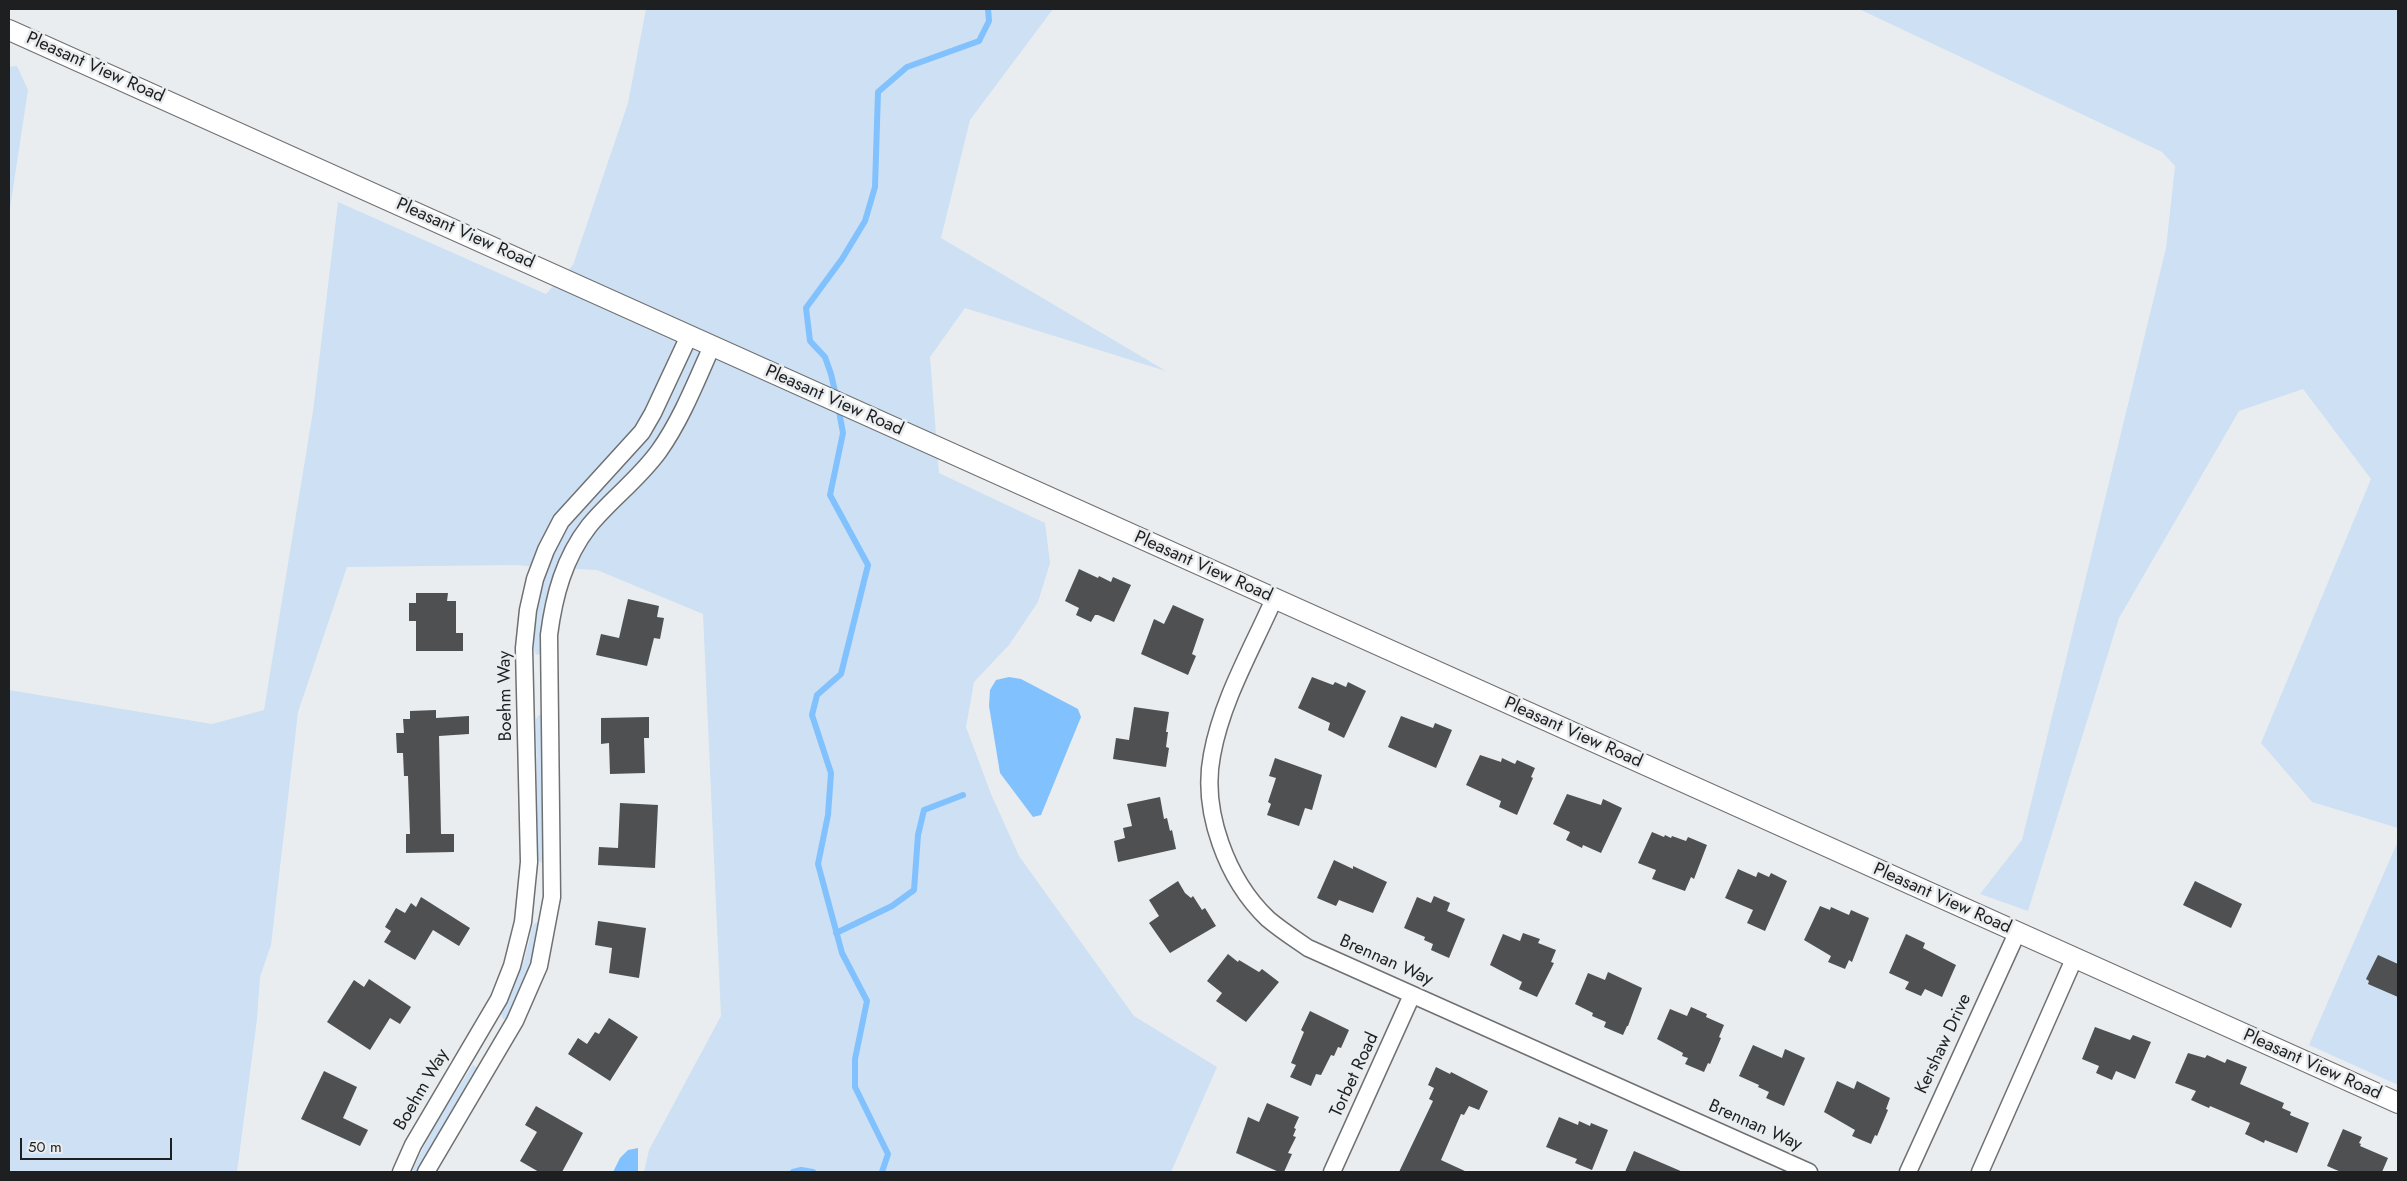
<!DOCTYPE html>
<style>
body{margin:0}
#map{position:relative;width:2407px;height:1181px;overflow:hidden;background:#eaedef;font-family:Jost,sans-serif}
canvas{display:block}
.frame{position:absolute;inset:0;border:10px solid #1e1f20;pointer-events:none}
.scale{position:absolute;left:20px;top:1138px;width:152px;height:22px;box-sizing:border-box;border:2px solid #1e1f20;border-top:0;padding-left:6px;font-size:15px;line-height:18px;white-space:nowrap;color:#1e1f20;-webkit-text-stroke:4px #eaedef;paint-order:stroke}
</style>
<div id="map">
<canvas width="2407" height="1181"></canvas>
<div class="frame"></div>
<div class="scale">50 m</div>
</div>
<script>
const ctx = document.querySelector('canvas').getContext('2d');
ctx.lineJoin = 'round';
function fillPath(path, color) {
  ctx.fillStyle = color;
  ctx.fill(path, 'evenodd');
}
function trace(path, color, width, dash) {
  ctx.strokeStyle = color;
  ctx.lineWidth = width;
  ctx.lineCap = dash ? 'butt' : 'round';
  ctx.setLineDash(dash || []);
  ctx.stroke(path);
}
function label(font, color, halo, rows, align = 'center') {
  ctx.font = font + ' Jost,sans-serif';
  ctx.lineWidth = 5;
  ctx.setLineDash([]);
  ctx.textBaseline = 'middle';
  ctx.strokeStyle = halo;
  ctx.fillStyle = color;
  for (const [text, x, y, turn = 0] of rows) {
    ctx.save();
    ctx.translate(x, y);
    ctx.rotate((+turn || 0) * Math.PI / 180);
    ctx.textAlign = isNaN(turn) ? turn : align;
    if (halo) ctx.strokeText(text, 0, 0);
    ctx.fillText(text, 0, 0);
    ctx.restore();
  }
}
fillPath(new Path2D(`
 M646 9H1053L970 120 941 238 1166 371 965 308 930 357 939 473 1045 523 1050 563 1038 602 1009 645 974 682 966 727 991 794 1019 856 1134 1016 1217 1067 1171 1172H644L649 1150 721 1016 703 614 597 570 556 568C545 596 542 623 542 653L536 655C528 639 542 585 548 568L516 565 347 567 298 712 271 945 260 977 257 1019 237 1172H9V690L212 724 264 710 313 411 338 202 546 294 573 265 628 103Z
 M1859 9H2398V828L2312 802 2261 743 2371 479 2303 389 2239 411 2119 618 2028 911 1980 894 2022 840 2166 248 2175 166 2162 152Z
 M17 66 28 90 9 215V67Z
 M539 715H542L544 862 542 863 538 860 536 719Z
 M2398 841V1085L2309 1045Z
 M537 922 540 924 530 966 508 1018 503 1019 501 1014 525 958 533 925Z
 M473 1065 478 1068 476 1071 437 1137 419 1172H414L413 1169 434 1126Z`), '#cde0f4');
fillPath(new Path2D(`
 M1009 677 1021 679 1078 709 1081 717 1041 815 1033 817 1000 773 989 706 990 690 996 680Z
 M638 1148V1172H613L620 1158 628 1150Z`), '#81c1fe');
trace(new Path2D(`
 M836 396 831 374 825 357 810 341 806 308 842 259 865 221 875 187 878 92 907 67 979 41 989 21 988 9
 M838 406 843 433 830 495 868 565 841 674 817 695 812 715 831 773 828 815 818 864 842 953 867 1001 855 1059V1087L888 1154 882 1172
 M836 933 892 906 914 890 918 835 924 810 963 795
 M793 1172 801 1170 813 1172`), '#81c1fe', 6);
fillPath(new Path2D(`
 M1079 569 1098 578 1099 576 1111 582 1113 577 1131 585 1114 622 1098 615H1095L1091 622 1076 615 1079 608 1065 601Z
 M416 593H448L447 601H456V633H463V651H416V621H409V603H416Z
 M628 599 659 606 657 617 664 618 660 639 654 638 647 666 596 655 601 634 619 638Z
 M1173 605 1204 619 1192 654 1196 656 1188 675 1141 654 1154 619 1164 624Z
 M1312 677 1333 685 1335 682 1346 687 1348 682 1366 691 1344 738 1328 730 1330 723 1298 708Z
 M1134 707 1169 712 1166 732H1168L1166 747 1169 748 1166 767 1113 759 1116 738 1129 740Z
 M436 710V718L469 716V734L439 736 441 834H454V852L406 853V834H410L408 776H404L403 753H397L396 733H404L403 719H410V711Z
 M1401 716 1433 728 1435 723 1452 730 1436 768 1388 747Z
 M649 717V738H644L645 773 610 774 609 743 601 744V718Z
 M1480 755 1501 762 1502 758 1515 764 1517 760 1535 768 1531 777 1533 778 1517 815 1499 807 1501 801 1466 785Z
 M1275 758 1322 775 1312 810 1305 808 1299 826 1267 815 1271 804 1268 802 1276 778 1269 776Z
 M1567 794 1601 805 1603 799 1622 808 1601 853 1583 845 1582 848 1566 840 1570 832 1553 824Z
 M1160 797 1164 819 1167 818 1170 831 1172 830 1176 849 1118 862 1114 841 1125 838 1123 828 1132 826 1127 804Z
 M620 803 658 805 655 868 598 865 599 847 618 848Z
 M1652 832 1664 837 1665 835 1671 838 1672 836 1686 841 1688 837 1707 845 1694 879 1691 877 1685 891 1652 879 1656 870 1638 863Z
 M1334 860 1353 869V866L1387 882 1373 913 1339 900 1336 906 1317 898Z
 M1738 869 1756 877 1758 872 1769 877 1771 873 1787 881 1765 931 1747 923 1753 910 1725 898Z
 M1178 881 1185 893 1191 898 1193 896 1202 910 1205 908 1216 926 1170 953 1149 923 1159 916 1149 900Z
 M2195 881 2242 904 2231 928 2183 905Z
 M1434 896 1450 903 1447 911 1465 919 1449 958 1431 950 1433 944 1424 940 1425 937 1404 928 1417 897 1431 903Z
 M421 897 470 928 459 946 433 930 415 960 384 942 391 931 385 927 396 908 405 913 411 903 416 907Z
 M1820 906 1830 910 1831 907 1849 915 1851 910 1869 918 1852 962 1849 960 1845 969 1828 962 1831 956 1804 940Z
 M598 921 646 928 639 978 609 973 612 948 595 945Z
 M1523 933 1540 939 1538 943 1556 950 1551 962 1554 963 1537 997 1519 989 1522 982 1490 965 1503 934 1520 941Z
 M1906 934 1925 943 1923 948 1956 965 1942 997 1925 989 1921 996 1905 989 1909 982 1889 973Z
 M1228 954 1238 962 1239 960 1259 972 1262 969 1279 982 1246 1022 1216 1001 1222 993 1207 981Z
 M2378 955 2398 964V997L2368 984 2369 981 2366 979Z
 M1608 972 1642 988 1628 1026H1627L1623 1035 1604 1027 1606 1022 1592 1016 1593 1013 1575 1004 1588 973 1605 980Z
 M369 979 411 1007 400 1024 390 1018 370 1050 327 1022 354 980 364 987Z
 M1691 1007 1707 1014 1706 1017 1724 1025 1719 1037 1721 1038 1710 1064 1708 1063 1704 1072 1685 1064 1688 1058 1682 1056 1683 1053 1657 1039 1670 1009 1687 1016Z
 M1310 1011 1349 1030 1341 1048 1338 1047 1334 1056 1331 1055 1321 1075 1316 1074 1311 1086 1290 1077 1296 1065 1291 1063 1304 1032 1301 1030Z
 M609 1018 638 1037 610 1081 568 1054 578 1038 587 1044 595 1032 599 1034Z
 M2095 1027 2130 1040 2133 1035 2151 1042 2135 1079 2116 1071 2112 1080 2096 1073 2099 1066 2082 1059Z
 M1753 1045 1782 1058 1785 1049 1805 1058 1784 1106 1766 1098 1769 1092 1758 1087 1759 1085 1739 1076Z
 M2188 1053 2205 1058 2207 1055 2225 1063 2227 1059 2247 1067 2240 1084 2284 1103 2282 1108 2291 1112 2290 1115 2309 1123 2297 1153 2265 1140 2264 1143 2245 1134 2250 1123 2210 1106 2209 1108 2191 1100 2196 1091 2175 1083Z
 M1436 1067 1450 1074 1451 1072 1488 1091 1479 1110 1469 1106 1464 1115 1461 1114 1441 1160 1467 1172H1399L1433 1101 1429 1099 1434 1088 1428 1085Z
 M324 1071 357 1087 343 1118 368 1130 360 1146 301 1119Z
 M1837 1081 1854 1089 1857 1081 1890 1098 1886 1109 1888 1110 1877 1136 1875 1135 1871 1144 1852 1136 1855 1130 1824 1112Z
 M1267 1103 1299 1117 1294 1128 1296 1129 1293 1136 1296 1137 1288 1153 1292 1154 1284 1172H1279L1236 1153 1248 1117 1259 1122Z
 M536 1106 583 1133 562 1172H539L520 1161 537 1132 525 1125Z
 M1559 1117 1578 1125 1579 1121 1590 1126 1591 1123 1608 1130 1592 1170 1575 1163 1577 1159 1546 1147Z
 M2343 1129 2362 1137 2359 1143 2361 1144 2360 1146 2388 1158 2382 1172H2341L2327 1166Z
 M1634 1151 1683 1172H1625Z`), '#4e5052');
const minor = new Path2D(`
 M1274 599C1252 649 1222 700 1212 755 1201 811 1227 880 1268 919 1281 930 1295 939 1308 948L1809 1172
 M401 1172 413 1145 499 999 512 966 523 922 529 862 524 648 528 610 535 579 546 550 561 521 642 432 653 413 689 336
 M426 1172 515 1021 539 966 552 897 549 635C554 596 564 558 589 526 610 500 639 479 659 451 681 420 696 382 712 346
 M1332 1172 1412 995
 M1908 1172 2017 933
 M1980 1172 2074 959`);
const tertiary = new Path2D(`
 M9 30 2398 1103`);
trace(minor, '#6e7072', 19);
trace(tertiary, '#6e7072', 22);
trace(minor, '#fff', 16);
trace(tertiary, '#fff', 20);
label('18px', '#1e1f20', '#eaedef', [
 ["Pleasant View Road",95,68,24],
 ["Pleasant View Road",465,234,24],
 ["Pleasant View Road",834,401,24],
 ["Pleasant View Road",1203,567,24],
 ["Boehm Way",506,696,-91],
 ["Pleasant View Road",1573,733,24],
 ["Pleasant View Road",1942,899,24],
 ["Brennan Way",1386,961,24],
 ["Kershaw Drive",1944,1044,-65],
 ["Pleasant View Road",2312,1065,24],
 ["Torbet Road",1355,1075,-65],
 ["Boehm Way",422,1090,-60],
 ["Brennan Way",1755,1126,24]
]);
</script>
